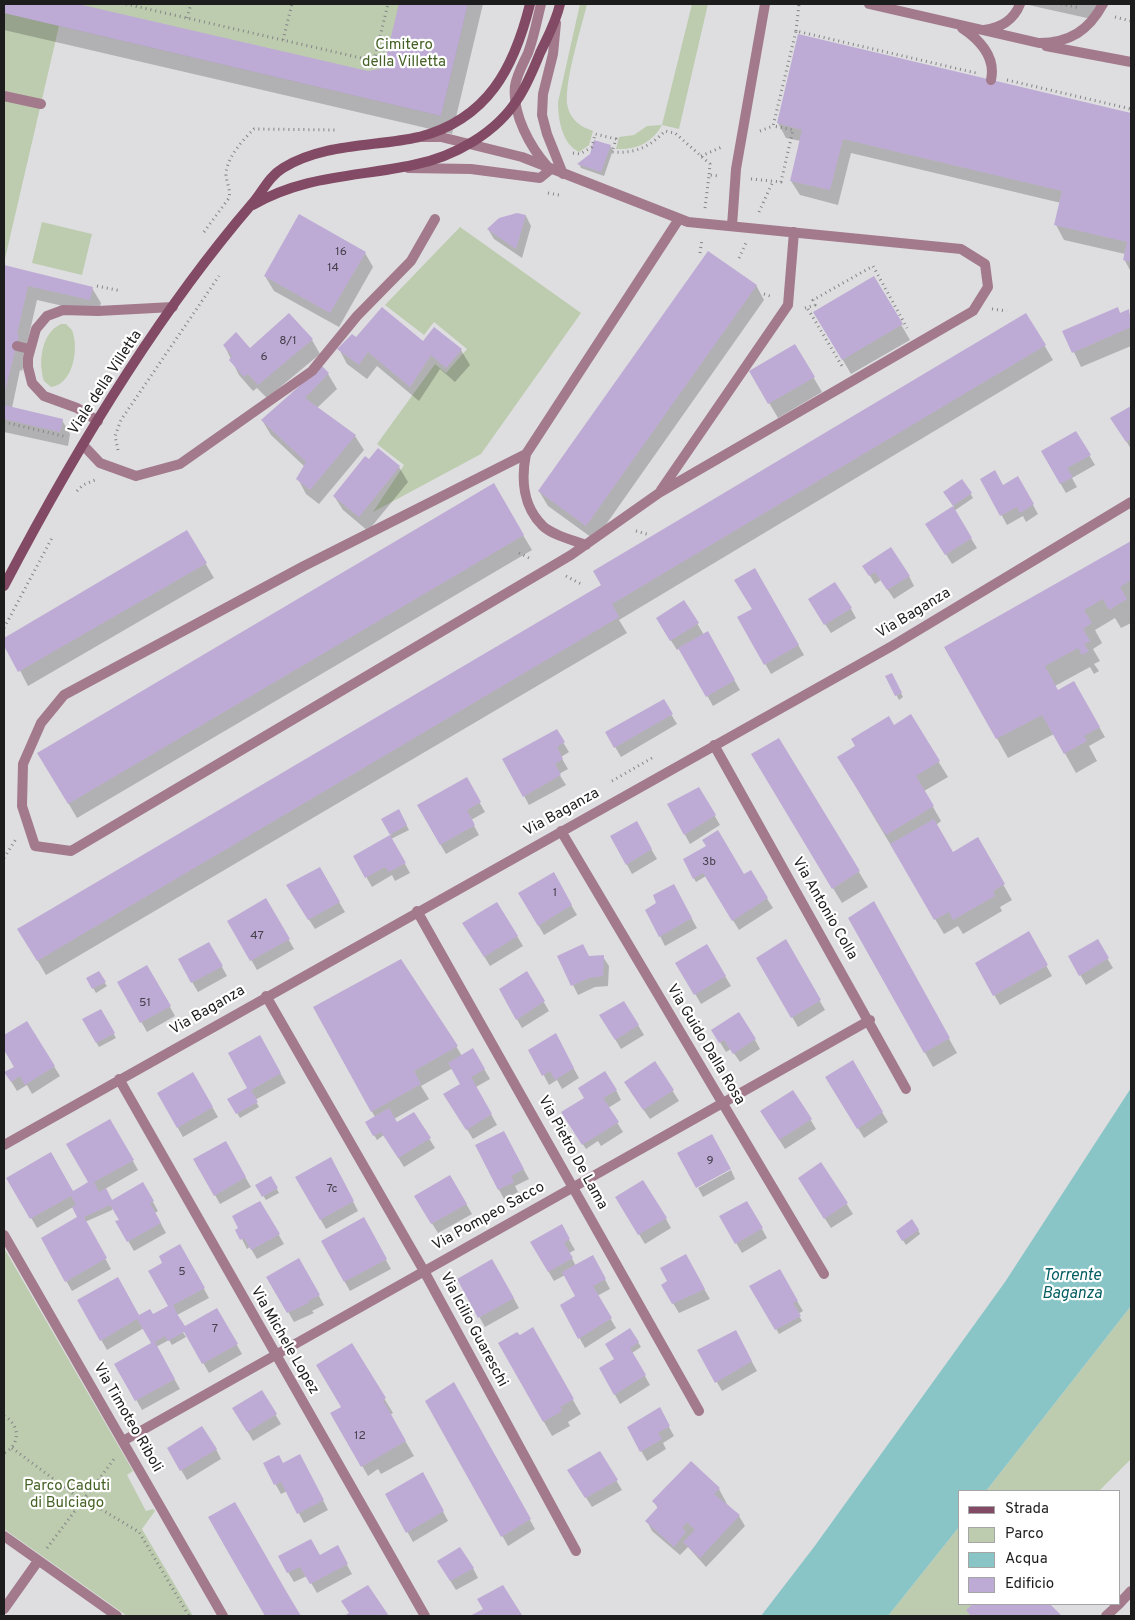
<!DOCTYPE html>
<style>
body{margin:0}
#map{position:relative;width:1135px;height:1620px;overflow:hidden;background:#dedee0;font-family:Overpass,sans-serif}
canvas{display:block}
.frame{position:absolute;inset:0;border:5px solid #1d1d1e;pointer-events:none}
.legend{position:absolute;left:958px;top:1490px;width:162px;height:115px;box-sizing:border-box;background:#fff;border:1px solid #a5a5a5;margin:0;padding:6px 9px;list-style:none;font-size:15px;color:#1d1d1e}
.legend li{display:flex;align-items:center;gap:10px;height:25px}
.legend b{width:25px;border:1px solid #a5a5a5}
</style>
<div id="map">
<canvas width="1135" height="1620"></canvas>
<div class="frame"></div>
<ul class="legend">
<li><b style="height:6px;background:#824a64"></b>Strada</li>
<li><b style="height:14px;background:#bdccaf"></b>Parco</li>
<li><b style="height:14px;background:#89c5c7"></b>Acqua</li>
<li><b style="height:14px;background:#beabd5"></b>Edificio</li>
</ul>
</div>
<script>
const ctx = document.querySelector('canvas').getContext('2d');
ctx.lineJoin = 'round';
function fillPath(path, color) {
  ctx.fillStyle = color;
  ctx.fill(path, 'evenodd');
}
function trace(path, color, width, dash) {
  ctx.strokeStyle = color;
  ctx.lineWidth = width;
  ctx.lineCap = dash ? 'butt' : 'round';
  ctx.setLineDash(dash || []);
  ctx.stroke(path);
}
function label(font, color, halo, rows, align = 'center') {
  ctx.font = font + ' Overpass,sans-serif';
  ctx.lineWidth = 4.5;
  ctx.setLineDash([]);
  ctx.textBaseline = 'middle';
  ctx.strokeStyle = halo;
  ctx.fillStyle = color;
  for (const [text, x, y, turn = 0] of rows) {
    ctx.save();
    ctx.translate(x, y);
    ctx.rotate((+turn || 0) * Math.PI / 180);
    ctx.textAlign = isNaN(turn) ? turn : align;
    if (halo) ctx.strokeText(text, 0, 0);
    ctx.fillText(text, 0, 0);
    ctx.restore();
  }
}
fillPath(new Path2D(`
 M4 4H468L441 116 59 26 4 263Z
 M580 4H587C582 26 562 88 568 108 571 120 581 127 593 131L589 145 579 152C562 144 558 119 558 102Z
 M692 4H708L679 129 662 125C652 143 636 150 616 149L619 137 634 135 647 126 662 125Z
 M42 222 92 234 82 275 32 263Z
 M460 227 581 313 481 454 373 512 404 465 377 444 435 364 446 373 467 349 434 322 424 335 385 305Z
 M61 324H66L72 330C79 347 74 384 51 387L44 381C38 363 41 333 61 324Z
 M4 1248 133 1471 127 1475 146 1511 153 1509 155 1511 142 1529 193 1616H127L4 1529Z
 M1131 1306V1459L1099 1491H986Z
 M959 1527V1604H985L972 1616H888Z`), '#bdccaf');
fillPath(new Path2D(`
 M1131 1088V1306L986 1491H959V1527L888 1616H761L814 1547 1005 1282Z`), '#89c5c7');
fillPath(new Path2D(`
 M4 4H73L368 72 380 70 385 65 399 4H483L452 134 4 30Z
 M1024 4H1100L1096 20Z
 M799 35 1131 114V272L1124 259 1125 254 1064 240 1056 225 1061 203 851 153 838 205 800 195 791 181 801 141 786 138 778 123Z
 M610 146 613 150 604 176 581 168 579 164 591 154Z
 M526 216 531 226 522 258 494 239 488 229Z
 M365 253 373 267 339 327 274 291 265 276Z
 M4 267 92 288 101 303 98 314 37 300 26 348 27 351 22 371 20 370 12 408 62 420 70 434 68 446 4 432Z
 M874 278 910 340 851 374 815 312Z
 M756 285 764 300 595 540 548 506 539 491Z
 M1128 311 1131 317V346L1081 367 1064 331Z
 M1026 314 1053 360 619 620 627 633 46 975 19 929 602 585Z
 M435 329 461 350 470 365 455 382 440 369 419 401 377 366 367 379 347 364 339 349 423 343Z
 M312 340 320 354 267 398 257 388 253 391 239 375 224 345 250 350Z
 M795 346 822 392 778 418 751 372Z
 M322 368 328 374 337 389 317 408 355 436 364 450 319 504 306 494 298 479 305 467 271 435 262 420Z
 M1131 407V449L1112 418Z
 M1076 433 1095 465 1072 478 1077 487 1066 493 1042 452Z
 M378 450 399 467 408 482 368 531 343 510 334 496Z
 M1018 478 1038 514 1026 522 1023 516 1007 525 982 479 1002 487Z
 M962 480 973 498 954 511 977 548 952 564 927 524 954 507 947 496Z
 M493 485 532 550 77 818 39 753Z
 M187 532 214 578 28 686 4 639Z
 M1131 542V623L1121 628 1115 618 1095 630 1102 643 1093 649 1100 661 1094 664 1099 671 1094 674 1090 667 1055 686 1058 691 1073 682 1105 737 1089 746 1097 761 1076 773 1054 734 1008 758 946 648Z
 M864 566 909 576 914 586 894 599 881 580 875 584Z
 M755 570 804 655 771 674 739 618 753 610Z
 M684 601 704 635 707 633 740 690 713 706 680 648 677 650 663 628Z
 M815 609H851L856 618 831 633Z
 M891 674 903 697 899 700 887 677Z
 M663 701 677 724 621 757 607 733Z
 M910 716 948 777 924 791 941 821 936 825 953 853 977 839 1012 900 1000 907 1002 911 963 934 958 926 944 934 847 772 894 726Z
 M556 731 569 752 561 757 568 769 559 774 566 785 529 805 504 759Z
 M779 740 868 887 842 903 761 769Z
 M466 779 485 812 471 820 479 835 446 854 418 806Z
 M699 789 720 825 690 844 669 805Z
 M399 811 409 830 391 839 410 873 395 881 392 875 372 887 355 857 391 835Z
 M636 823 657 859 632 874 612 837Z
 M684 860 744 876 750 872 773 908 739 930 706 876 696 882Z
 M319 868 345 912 315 929 293 895Z
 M553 874 577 915 544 935 520 894Z
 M673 885 697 928 665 946 660 936 658 903Z
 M266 900 294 949 257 970 229 921Z
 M873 903 957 1053 933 1067 850 918Z
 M470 933 517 936 523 946 490 966Z
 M1028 933 1052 976 1000 1005 976 963Z
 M785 941 825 1010 798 1027 758 959Z
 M1097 941 1113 968 1086 985 1070 957Z
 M209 944 227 976 198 992 179 960Z
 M707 946 731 986 701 1004 677 963Z
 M559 957H603L609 966 608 986 595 987 578 995Z
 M147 966 175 1016 147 1032 119 982Z
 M98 973 107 986 96 993 88 979Z
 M527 973 549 1011 522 1028 500 990Z
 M101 1011 116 1038 99 1047 83 1020Z
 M601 1015 638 1025 644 1035 621 1049Z
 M27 1023 60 1076 32 1094 27 1085 17 1091 6 1073 15 1067 4 1048V1037Z
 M327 1030 456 1046 462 1056 473 1050 490 1079 476 1087 497 1125 473 1139 451 1104 462 1084 453 1068 421 1086 429 1099 394 1119 397 1124 414 1114 435 1148 404 1167 384 1135 377 1140 366 1122 375 1117Z
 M713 1031 755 1040 760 1049 740 1062 731 1049 726 1052Z
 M555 1035 579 1078 562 1089 557 1080 549 1085 530 1050Z
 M259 1036 286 1083 255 1100 259 1107 240 1118 229 1099 253 1096 229 1053Z
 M852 1062 888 1122 864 1138 832 1087Z
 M655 1063 679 1101 650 1119 631 1092Z
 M193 1074 218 1117 183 1137 158 1093Z
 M616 1090 621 1100 608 1108 623 1132 601 1146 598 1141 586 1149 563 1113Z
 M810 1119 816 1129 785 1149 767 1121Z
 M110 1120 138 1170 105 1189 111 1201 143 1184 158 1211 155 1213 166 1233 134 1251 117 1222 120 1220 114 1205 112 1210 85 1222 111 1269 72 1291 42 1239 79 1218 73 1207 37 1228 8 1178 50 1154 77 1200 89 1183Z
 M225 1142 251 1187 220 1204 195 1159Z
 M511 1147 529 1179 515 1186 518 1192 504 1199 484 1162Z
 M821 1164 853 1214 831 1228 805 1188Z
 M336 1168 358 1211 326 1229 297 1178Z
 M731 1170 735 1179 703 1197 698 1188Z
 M450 1176 472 1214 438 1233 415 1196Z
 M271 1178 279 1193 266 1200 257 1186Z
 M617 1198 666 1219 671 1228 645 1244Z
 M260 1202 284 1244 257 1259 250 1247 247 1249 242 1239Z
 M747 1202 767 1238 742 1253 721 1217Z
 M363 1219 391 1269 350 1291 322 1242Z
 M561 1226 575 1250 569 1253 576 1266 593 1257 610 1289 597 1296 616 1328 585 1348 561 1305 577 1296 565 1275 554 1281 531 1242Z
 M918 1230 920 1234 906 1245 897 1231Z
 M180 1246 209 1298 177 1315 185 1328 217 1310 242 1354 209 1373 184 1330 182 1331 186 1337 172 1345 169 1340 156 1347 180 1389 142 1410 116 1364 153 1344 144 1328 107 1350 79 1301 138 1316H152L170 1306 164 1263Z
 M685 1256 710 1299 679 1313 662 1285 669 1281Z
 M299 1260 324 1305 312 1311 314 1313 294 1322 268 1277Z
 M492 1260 519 1308 485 1327 458 1279Z
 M779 1270 803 1311 798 1314 802 1321 779 1334 751 1286Z
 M532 1329 581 1414 568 1422 570 1426 552 1436 499 1343 519 1337Z
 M630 1329 641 1347 632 1353 650 1385 620 1404 601 1369 615 1359Z
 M735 1331 757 1371 722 1391 703 1358Z
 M352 1345 393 1413 390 1415 414 1456 381 1474 378 1469 368 1476 332 1413 342 1407Z
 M453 1384 535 1529 508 1546 427 1401Z
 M262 1392 281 1424 253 1441 234 1408Z
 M659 1409 674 1436 663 1443 666 1449 647 1461 628 1428Z
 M169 1449H216L221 1459 187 1480Z
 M600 1453 622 1490 592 1507 575 1480Z
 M264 1464 305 1465 328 1510 304 1523 287 1491 281 1494Z
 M428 1483 448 1521 413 1542 387 1495Z
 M719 1489 727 1504 739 1516 745 1526 706 1567 688 1547 680 1555 652 1531 647 1521 658 1509 654 1501Z
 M337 1547 352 1574 317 1593 307 1576 294 1582 279 1557 320 1556Z
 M473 1568 478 1578 456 1590 444 1571Z
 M503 1586 521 1616H472L484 1609Z
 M974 1604H1048L1060 1616H971L967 1610Z`), '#0003');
fillPath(new Path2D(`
 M4 4H78L368 71 379 69 384 65 399 4H468L441 116 4 13Z
 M798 34 1131 113V262L1123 260 1127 242 1054 225 1062 191 843 139 830 190 790 181 802 130 777 123Z
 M594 140 611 145 601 172 577 164 590 154Z
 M517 213 526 215 516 249 487 229 499 218Z
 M299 214 366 252 330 313 264 276Z
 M708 251 757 285 586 526 538 491Z
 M4 265 93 287 90 300 28 286 17 334 19 335 5 391Z
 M874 276 903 324 842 360 813 312Z
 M382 307 423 341 434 327 462 349 446 368 431 355 410 387 368 352 359 365 337 349 352 334 356 337Z
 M1118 307 1120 313 1129 309 1131 327 1072 353 1062 331Z
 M289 313 313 339 258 385 248 374 244 377 229 360 232 356 223 345 236 332 250 348Z
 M1026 313 1046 345 612 604 619 617 37 961 17 929 601 585 593 571Z
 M795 344 815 377 768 404 749 371Z
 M322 366 329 373 305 398 356 435 310 490 296 479 306 462 261 420Z
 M4 405 63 419 60 432 4 419Z
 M1131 406V439L1126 442 1110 418Z
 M1076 431 1091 455 1067 468 1073 477 1060 484 1041 451Z
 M378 448 400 466 359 517 333 496 365 456 369 459Z
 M995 470 1003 485 1018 476 1034 504 1020 513 1017 507 1000 516 980 479Z
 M962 479 972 493 953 506 943 492Z
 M494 483 524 535 68 804 37 753Z
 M953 506 972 538 945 555 925 524Z
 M187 530 207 563 18 672 4 646V638Z
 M1131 541V580L1120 587 1127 599 1109 610 1103 599 1084 610 1092 623 1083 629 1090 641 1084 644 1089 651 1082 655 1078 648 1045 666 1058 690 1074 681 1100 727 1084 736 1087 741 1064 754 1042 715 996 739 944 647Z
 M891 547 910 576 887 590 875 572 869 576 862 566Z
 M755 568 799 645 764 665 737 617 752 609 734 580Z
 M835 582 852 608 824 625 808 599Z
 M684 600 699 623 670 641 656 618Z
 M708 631 735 680 706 697 678 648Z
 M892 673 902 693 895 696 885 676Z
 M664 699 673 714 614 748 605 732Z
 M911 714 940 761 916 776 934 806 886 835 837 757 855 746 851 739 889 716 894 725Z
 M557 729 565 742 557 747 563 759 555 764 561 775 523 797 502 759Z
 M779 738 860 871 832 889 751 754Z
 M467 777 481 802 467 810 475 825 440 845 417 805Z
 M699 787 716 815 684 835 667 804Z
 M399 809 407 825 390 835 381 819Z
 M934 819 953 852 978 837 1005 884 993 891 995 896 953 920 949 912 934 920 890 844Z
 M637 821 652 849 626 865 610 836Z
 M718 830 744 874 751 870 768 898 732 921 703 873 693 879 683 859 706 846 702 840Z
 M390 835 406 863 389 872 385 867 365 878 353 856Z
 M320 867 340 902 308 920 286 885Z
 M554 872 572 905 538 926 518 893Z
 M674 884 692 918 659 937 645 910 656 903 653 895Z
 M266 898 290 939 250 961 227 921Z
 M874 901 950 1038 924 1053 848 918Z
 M497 902 518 936 484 957 462 923Z
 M1029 931 1048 965 993 996 975 963Z
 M786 939 821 1000 791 1018 756 958Z
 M1098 939 1109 958 1079 976 1068 956Z
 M209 942 223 966 191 983 178 959Z
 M583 944 589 956 604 955 603 976 589 978 571 986 557 956Z
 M707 944 726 976 694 995 675 963Z
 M401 959 458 1046 414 1071 421 1084 371 1112 313 1007Z
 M147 965 171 1006 140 1023 117 982Z
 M99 971 106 982 92 989 86 978Z
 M527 971 545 1001 516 1020 499 989Z
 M624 1001 639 1025 615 1040 599 1015Z
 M101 1009 115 1033 96 1043 82 1019Z
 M739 1012 756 1039 733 1054 724 1040 719 1043 711 1030Z
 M27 1021 55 1066 25 1085 20 1076 11 1082 4 1072 14 1067 4 1050V1035Z
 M556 1033 574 1068 555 1080 550 1071 542 1076 528 1050Z
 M260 1035 281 1073 251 1090 258 1102 236 1114 227 1099 247 1088 228 1053Z
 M473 1048 485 1069 471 1077 492 1114 466 1130 443 1094 460 1084 448 1063Z
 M853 1060 883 1112 857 1129 825 1077Z
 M655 1061 674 1090 643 1110 624 1082Z
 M605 1071 617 1090 603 1098 619 1122 582 1145 561 1112 584 1098 578 1088Z
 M193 1072 213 1107 177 1128 157 1093Z
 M793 1090 812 1119 779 1140 760 1111Z
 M389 1108 397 1122 414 1112 431 1138 398 1158 381 1132 373 1136 365 1122Z
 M110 1119 134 1160 94 1182 99 1192 106 1188 112 1200 143 1182 154 1201 150 1203 161 1223 127 1242 115 1221 119 1220 110 1205 84 1217 107 1258 65 1282 41 1238 77 1217 72 1207 76 1205 71 1196 30 1219 6 1178 51 1152 73 1191 80 1187 88 1182 66 1144Z
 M504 1131 524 1169 511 1176 514 1182 498 1190 475 1145Z
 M712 1134 731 1169 696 1188 677 1153Z
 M226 1141 246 1177 214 1196 193 1159Z
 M331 1157 354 1201 320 1220 295 1177Z
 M821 1162 848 1203 824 1219 798 1178Z
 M450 1175 467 1204 431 1224 414 1196Z
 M271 1176 278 1188 262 1197 255 1185Z
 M643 1180 667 1218 638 1235 615 1197Z
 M260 1201 280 1234 251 1250 244 1238 240 1240 235 1230 238 1228 232 1216Z
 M747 1201 763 1228 735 1244 719 1216Z
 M364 1217 387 1259 344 1282 321 1241Z
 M912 1219 919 1230 902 1241 896 1231Z
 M562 1224 570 1239 564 1243 573 1258 548 1272 530 1242Z
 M180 1244 205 1288 173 1305 179 1317 185 1326 217 1308 238 1344 202 1364 184 1332 168 1341 165 1336 155 1342 175 1379 135 1401 114 1364 151 1343 137 1319 100 1341 77 1300 118 1277 139 1315 150 1309 153 1314 168 1306 148 1271 162 1263 159 1256Z
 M686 1254 705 1289 672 1304 661 1285 667 1281 660 1268Z
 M593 1255 606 1279 593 1286 612 1318 578 1339 560 1305 575 1296 562 1272Z
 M299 1258 320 1295 308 1301 309 1303 287 1313 266 1277Z
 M492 1259 514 1298 478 1318 457 1279Z
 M780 1269 798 1301 793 1303 801 1316 775 1330 749 1286Z
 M533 1327 574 1399 560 1407 562 1411 543 1422 498 1343 517 1332 520 1335Z
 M630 1328 639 1342 630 1348 646 1375 614 1395 599 1368 614 1359 605 1344Z
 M736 1330 752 1361 715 1383 697 1350Z
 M352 1343 386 1398 383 1400 406 1441 361 1467 330 1413 341 1407 316 1365Z
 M454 1382 531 1519 501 1537 425 1401Z
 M262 1390 277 1414 247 1432 232 1408Z
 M660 1407 670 1426 658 1433 662 1439 640 1452 627 1427Z
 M202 1426 217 1449 180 1471 167 1448Z
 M600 1451 618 1480 585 1498 567 1470Z
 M300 1454 324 1500 297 1514 281 1482 274 1485 263 1463 279 1455 283 1463Z
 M691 1461 720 1488 714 1494 740 1515 700 1558 683 1542 695 1530 687 1522 682 1528 686 1532 674 1547 645 1521 658 1507 652 1501Z
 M423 1472 444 1511 406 1533 385 1494Z
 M235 1502 286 1591 301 1616H265L232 1559 208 1517Z
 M311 1539 320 1555 338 1545 348 1564 310 1584 300 1567 287 1573 278 1556Z
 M460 1547 474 1568 450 1581 437 1561Z
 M368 1585 389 1616H344L349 1613 341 1601Z
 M503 1585 522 1615 470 1616 483 1609 477 1599Z
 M973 1604H1050L1062 1616H971L966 1610Z`), '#beabd5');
trace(new Path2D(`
 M126 4 374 61 388 4
 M1061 4 1080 8
 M1115 17 1131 21
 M187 18 191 4
 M796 31 799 4
 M283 40 292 4
 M1007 80 1131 109
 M760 131 773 126
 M573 153 580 154 592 147 595 134 616 139 612 152C634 154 650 147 665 131L675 133 710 164 709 175
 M701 156 722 147
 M751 179 781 182 793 130 773 126 796 31 976 73
 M548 193 559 195
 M705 208 709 175 720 176
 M759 212 773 181
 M204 232 229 198C231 189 226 182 226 174 227 157 243 140 254 129L337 130
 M700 253 702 239
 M739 258 746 243
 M97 286 121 291
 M764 294 773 297
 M805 308 815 305 813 300 873 266 907 328
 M808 309 842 366 843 365
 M992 309 1007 311
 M4 422 67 437
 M118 450 115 436 121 420 219 276
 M77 491 83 485 95 480
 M636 531 650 535
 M519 553 531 559
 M566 576 581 584
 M4 628 53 536
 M612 781 652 758
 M4 858 16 839
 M4 1416C20 1424 21 1445 4 1453
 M12 1448 83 1501
 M84 1499 139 1532 189 1616
 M47 1548 114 1459`), '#848485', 3, [1, 4]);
trace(new Path2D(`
 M541 4C537 20 534 37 528 53 523 64 517 74 515 86 512 114 530 147 548 167
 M869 4 1039 43C1070 43 1089 30 1103 4
 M556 23 553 54 543 94 542 115 547 134 563 174
 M962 28C980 40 996 57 991 80
 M984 30C1000 28 1014 20 1020 4
 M1046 46 1131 62
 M4 96 41 104
 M422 137H441L522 157 688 222 961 249 985 264 988 287 973 311 659 493 571 555 71 851 35 846 22 806 23 764 41 723 64 695 304 566 526 454 679 219
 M408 168 471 169 540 178 551 169
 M732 226 736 169 765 4
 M17 346 29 349
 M98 421 77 408 44 396 32 383 28 367V358L36 329 47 316 63 310 98 311 173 307
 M83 445 100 463 136 476 180 464 312 371 357 316 411 261 435 219
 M526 454C521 479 523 507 543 526 554 536 573 540 586 545
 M661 490 788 305 794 232`), '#a27a8c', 10);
trace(new Path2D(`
 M714 745 906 1089
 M561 831 824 1274
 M417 911 699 1411
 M266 996 424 1271 576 1551
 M119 1079 425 1616
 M4 1145 892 646 1131 502
 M4 1235 223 1616
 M123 1441 870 1020
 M4 1536 117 1616
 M1119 1604 1131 1591
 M4 1609 38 1561
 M1106 1616 1119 1604`), '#a27a8c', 10);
trace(new Path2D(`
 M253 205C305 175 357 177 413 165 454 157 497 133 519 97 528 83 534 68 540 53 548 36 556 22 560 4
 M4 586C72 456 155 317 251 205 262 193 268 177 283 168 324 143 374 147 419 137 488 119 514 68 530 4`), '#824a64', 10);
label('12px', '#45404c', null, [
 ["16",341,253],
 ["14",333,269],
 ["8/1",288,342],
 ["6",264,358],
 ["3b",709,863],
 ["1",555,894],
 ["47",257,937],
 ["51",145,1004],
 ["9",710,1162],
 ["7c",332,1190],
 ["5",182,1273],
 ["7",215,1330],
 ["12",360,1437]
]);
label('15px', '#456125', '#fff', [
 ["Cimitero",404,46],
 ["della Villetta",404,63],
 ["Parco Caduti",67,1487],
 ["di Bulciago",67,1504]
]);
label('15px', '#1d1d1e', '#fff', [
 ["Viale della Villetta",106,383,-57],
 ["Via Baganza",914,614,-31],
 ["Via Baganza",562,813,-29],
 ["Via Antonio Colla",824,909,60],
 ["Via Baganza",208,1011,-30],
 ["Via Guido Dalla Rosa",705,1045,59],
 ["Via Pietro De Lama",572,1153,61],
 ["Via Pompeo Sacco",489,1217,-29],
 ["Via Icilio Guareschi",473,1330,62],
 ["Via Michele Lopez",284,1341,60],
 ["Via Timoteo Riboli",127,1418,60]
]);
label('italic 16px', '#045e62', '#fff', [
 ["Torrente",1072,1277],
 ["Baganza",1072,1295]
]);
</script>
